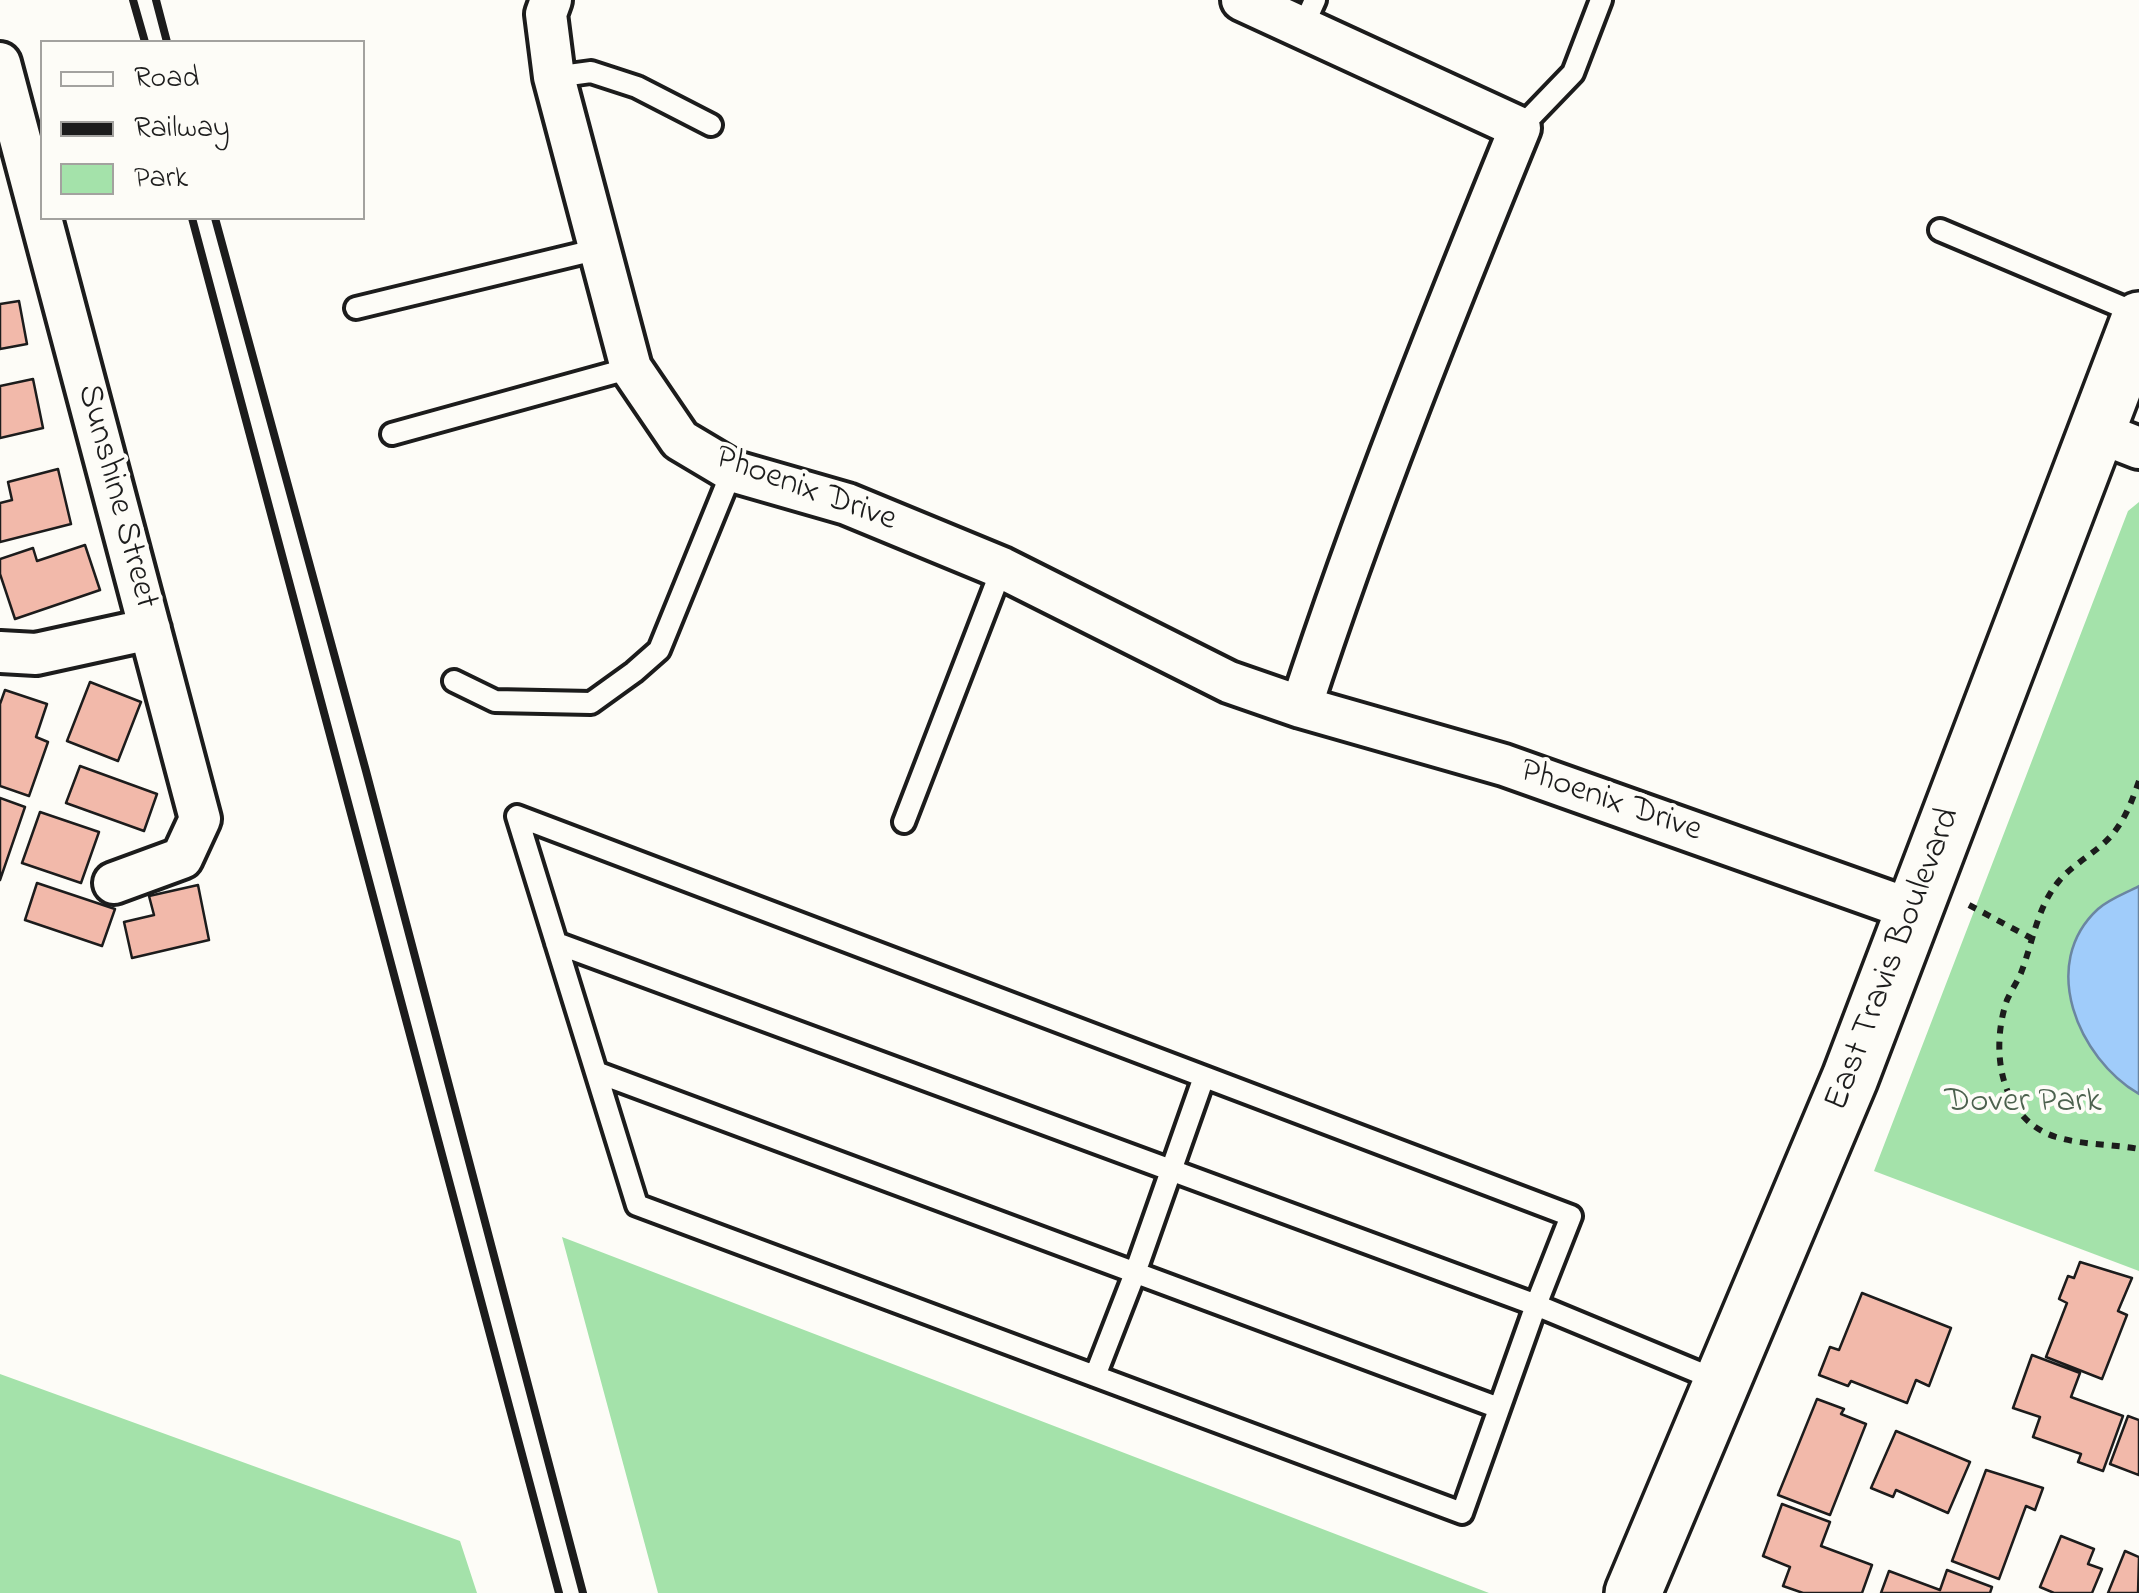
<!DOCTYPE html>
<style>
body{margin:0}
#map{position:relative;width:2139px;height:1593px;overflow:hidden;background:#fdfcf7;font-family:"Indie Flower",sans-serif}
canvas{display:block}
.legend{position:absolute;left:40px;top:40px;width:325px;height:180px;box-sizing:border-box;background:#fdfcf7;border:2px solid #a3a29f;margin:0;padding:12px 18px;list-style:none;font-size:30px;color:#1c1c1c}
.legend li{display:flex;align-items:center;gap:20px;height:50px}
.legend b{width:50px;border:2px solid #a3a29f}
</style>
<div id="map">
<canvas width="2139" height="1593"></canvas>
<ul class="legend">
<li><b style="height:12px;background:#fdfcf7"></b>Road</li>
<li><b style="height:12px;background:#1c1c1c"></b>Railway</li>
<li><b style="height:28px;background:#a4e2aa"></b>Park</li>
</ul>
</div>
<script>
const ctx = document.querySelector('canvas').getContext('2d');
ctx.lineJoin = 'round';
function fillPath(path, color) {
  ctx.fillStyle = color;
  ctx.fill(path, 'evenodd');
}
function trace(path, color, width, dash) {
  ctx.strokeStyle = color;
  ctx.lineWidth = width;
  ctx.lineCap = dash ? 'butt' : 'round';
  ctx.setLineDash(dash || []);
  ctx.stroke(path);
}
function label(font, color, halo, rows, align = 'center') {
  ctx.font = font + ' "Indie Flower",sans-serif';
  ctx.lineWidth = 8;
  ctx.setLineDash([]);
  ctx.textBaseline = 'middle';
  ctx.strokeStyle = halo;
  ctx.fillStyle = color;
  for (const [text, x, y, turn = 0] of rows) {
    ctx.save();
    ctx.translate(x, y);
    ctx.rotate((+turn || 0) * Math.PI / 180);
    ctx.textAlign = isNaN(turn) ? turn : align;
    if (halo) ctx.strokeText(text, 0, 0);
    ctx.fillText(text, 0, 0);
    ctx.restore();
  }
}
fillPath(new Path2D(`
 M2139 502V1271L1874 1171 2128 511Z
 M562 1237 1489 1593H658Z
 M0 1374 460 1541 477 1593H0Z`), '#a4e2aa');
const water = new Path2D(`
 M2139 886V1094C2078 1058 2038 964 2098 909 2109 899 2126 893 2139 886Z`);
fillPath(water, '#a0ccfa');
trace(water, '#6b86a1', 2.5);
const building = new Path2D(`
 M19 301 27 344 0 349V304Z
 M33 379 43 428 0 438V386Z
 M58 469 71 524 0 542V503L12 500 8 482Z
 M85 545 100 590 15 619 0 574V559L33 548 37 561Z
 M90 682 141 702 118 761 67 741Z
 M5 690 47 704 36 737 48 742 29 796 0 786V704Z
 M80 766 157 794 144 831 66 803Z
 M0 798 25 807 0 880Z
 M40 812 99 832 81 883 22 863Z
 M37 883 115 909 102 946 25 920Z
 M198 885 209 940 132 958 124 922 154 915 149 896Z
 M2080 1262 2132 1278 2118 1311 2127 1315 2102 1379 2046 1357 2067 1303 2059 1299 2068 1276 2074 1278Z
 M1862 1293 1951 1328 1929 1386 1916 1380 1907 1403 1851 1381 1848 1386 1819 1375 1830 1347 1839 1350Z
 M2032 1355 2080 1373 2071 1397 2123 1416 2103 1471 2078 1462 2081 1454 2033 1437 2040 1417 2013 1408Z
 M1817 1399 1844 1409 1841 1414 1866 1424 1830 1515 1778 1495Z
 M2128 1416 2139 1420V1475L2110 1464Z
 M1896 1431 1970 1462 1948 1513 1896 1490 1893 1497 1871 1488Z
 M1986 1470 2043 1488 2035 1510 2026 1506 1999 1579 1952 1561Z
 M1782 1504 1830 1522 1821 1546 1872 1565 1862 1593H1803L1783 1586 1790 1567 1763 1556Z
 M2061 1536 2094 1549 2088 1564 2102 1569 2092 1593H2054L2040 1587Z
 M2125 1551 2139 1557 2138 1593H2108Z
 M1947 1570 1992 1587 1990 1593H1881L1889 1571 1940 1590Z`);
fillPath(building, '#f2b9aa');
trace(building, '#1c1c1c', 2.5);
const lane = new Path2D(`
 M1302 29 1315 0
 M554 77 591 72 637 87 711 125
 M1520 128 1573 73 1601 0
 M1940 230 2139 314
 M356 308 599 249
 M392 434 631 368
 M454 681 495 701 591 703 634 672 659 650 732 471
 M904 822 1002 568
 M556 943 1536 1305 1571 1216 517 816 637 1205 1462 1513 1536 1305 1719 1381
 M596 1072 1499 1408
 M1095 1376 1135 1273 1204 1077`);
const street = new Path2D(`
 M551 0 546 14 554 77 631 368 680 440 732 471 847 504 1002 568 1229 682 1301 707 1504 765 1915 911
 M1242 0 1520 128C1442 319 1365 511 1301 707
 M0 63 200 819 182 858 114 883
 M2098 432 2139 448
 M0 652 36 654 150 629`);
const secondary = new Path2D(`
 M1633 1593 1850 1078 2139 320`);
trace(lane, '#1c1c1c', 28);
trace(street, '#1c1c1c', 48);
trace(secondary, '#1c1c1c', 62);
trace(new Path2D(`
 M2139 781C2132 801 2125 820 2111 836 2096 853 2074 863 2059 881 2037 907 2033 942 2021 973 2017 982 2011 991 2007 1000 1990 1049 1999 1119 2056 1137 2082 1145 2111 1144 2139 1149
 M1969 905 2031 938`), '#1c1c1c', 6, [8, 8]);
trace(lane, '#fdfcf7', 20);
trace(street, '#fdfcf7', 40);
trace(secondary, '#fdfcf7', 55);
trace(new Path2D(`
 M133 0 145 42
 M156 0 167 42
 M192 218 559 1593
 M215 218 366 771 583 1593`), '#1c1c1c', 8);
label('35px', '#1c1c1c', '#fdfcf7', [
 ["Phoenix Drive",805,491,20],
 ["Sunshine Street",115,497,75],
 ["Phoenix Drive",1610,803,19],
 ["East Travis Boulevard",1895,960,-69]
]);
label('35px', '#4c614e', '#fdfcf7', [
 ["Dover Park",2023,1104]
]);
</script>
